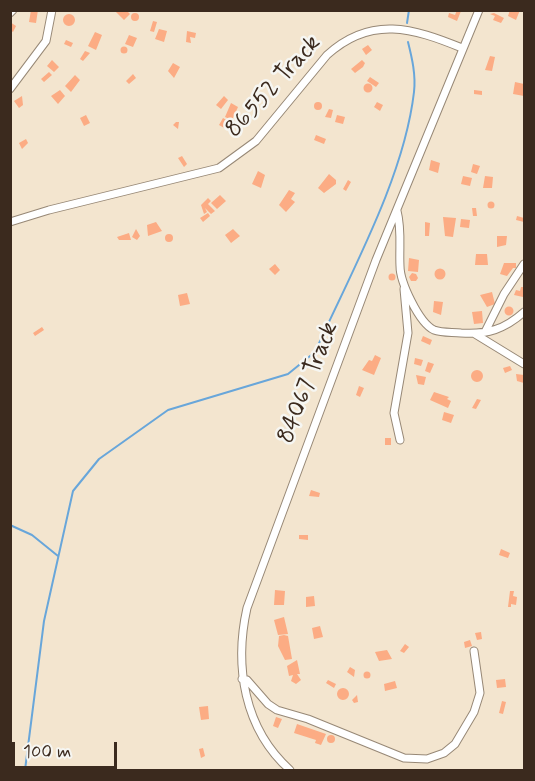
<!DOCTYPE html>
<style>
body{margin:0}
#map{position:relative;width:535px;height:781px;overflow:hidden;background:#f3e5cf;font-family:Mynerve,sans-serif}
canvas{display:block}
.frame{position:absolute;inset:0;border:12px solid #3b2a1e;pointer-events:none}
.scale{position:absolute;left:12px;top:742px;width:105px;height:27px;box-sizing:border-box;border:3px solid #3b2a1e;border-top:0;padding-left:8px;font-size:18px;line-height:21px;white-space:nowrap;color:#3b2a1e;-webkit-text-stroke:4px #f6f6f2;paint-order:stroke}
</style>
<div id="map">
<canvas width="535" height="781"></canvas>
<div class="frame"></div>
<div class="scale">100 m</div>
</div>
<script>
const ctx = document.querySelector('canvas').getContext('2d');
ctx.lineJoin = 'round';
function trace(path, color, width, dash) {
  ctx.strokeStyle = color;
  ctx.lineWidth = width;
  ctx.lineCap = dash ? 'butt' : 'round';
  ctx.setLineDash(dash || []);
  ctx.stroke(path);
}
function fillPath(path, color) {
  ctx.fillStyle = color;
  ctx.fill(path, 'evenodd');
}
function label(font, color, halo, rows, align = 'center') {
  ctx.font = font + ' Mynerve,sans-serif';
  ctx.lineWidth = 5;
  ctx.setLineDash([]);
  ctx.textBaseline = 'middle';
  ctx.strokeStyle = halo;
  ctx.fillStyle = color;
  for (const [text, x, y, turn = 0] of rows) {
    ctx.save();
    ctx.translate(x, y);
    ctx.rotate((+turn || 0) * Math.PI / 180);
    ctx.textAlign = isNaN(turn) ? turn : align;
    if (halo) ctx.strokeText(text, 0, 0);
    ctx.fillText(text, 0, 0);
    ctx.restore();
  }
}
trace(new Path2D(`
 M407 23 409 10
 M10 525 32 535 58 556
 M25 770 44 621 73 491 99 459 168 410 288 374 315 352C351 272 404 178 414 92 416 75 412 58 408 42`), '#68a6da', 2);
fillPath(new Path2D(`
 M31 10H38L36 23 29 22Z
 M114 10H126L130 14 124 20Z
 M457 10 461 11 457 21 448 17 449 13 455 15Z
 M510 10H520L516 20 508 16Z
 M131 17a4 4 0 1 1 8 0a4 4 0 1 1-8 0Z
 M494 13 504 18 501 23 493 20 495 16 490 14Z
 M63 20a6 6 0 1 1 12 0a6 6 0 1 1-12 0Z
 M153 21 157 22 154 32 150 31Z
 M10 22 16 26 13 32 10 30Z
 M159 29 167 31 164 42 155 39Z
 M187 31 196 33 195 38 190 37 191 43 186 42Z
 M95 32 102 35 96 50 88 46Z
 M129 35 137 38 133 47 125 44Z
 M66 40 73 43 71 47 64 44Z
 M368 45 372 50 366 55 362 49Z
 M120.5 50a3.5 3.5 0 1 1 7 0a3.5 3.5 0 1 1-7 0Z
 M85 51 90 53 83 61 80 59Z
 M490 56 495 57 492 71 485 70Z
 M52 60 59 67 54 72 47 66Z
 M362 60 365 63 363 67 355 73 351 69Z
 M173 63 180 67 174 78 168 71Z
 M49 72 52 75 44 82 41 79Z
 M133 74 136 78 129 84 126 81Z
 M75 75 80 80 71 92 65 86Z
 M370 77 379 83 376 87 367 81Z
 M515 82 524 84V96L513 94Z
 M363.5 88a4.5 4.5 0 1 1 9 0a4.5 4.5 0 1 1-9 0Z
 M60 90 65 96 58 104 51 96Z
 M474 90 482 91V95L474 94Z
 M22 96 23 105 19 108 14 101Z
 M224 96 228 100 221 109 216 105Z
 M377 102 383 105 380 111 374 107Z
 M314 106a4 4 0 1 1 8 0a4 4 0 1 1-8 0Z
 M231 103 238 107 232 120 225 117Z
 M329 109 333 110 331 118 325 117Z
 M86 115 90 123 84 126 80 118Z
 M337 115 345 117 343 124 335 122Z
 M223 118 230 122 226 129 219 125Z
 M176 122H179L178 129 173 125Z
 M316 135 326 139 324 144 314 140Z
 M26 139 28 143 22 149 19 143Z
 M182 156 187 164 184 167 178 158Z
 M431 160 440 163 438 173 429 170Z
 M473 164 480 166 477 174 471 172Z
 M258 171 265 175 261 188 252 184Z
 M329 174 336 180V184L324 193 318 188Z
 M463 176 472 178 470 186 461 184Z
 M485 176 493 177 492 188H483Z
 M348 180 351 182 346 191 343 189Z
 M289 190 295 193 291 199 295 202 286 212 279 205Z
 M220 195 226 201 217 209 211 203Z
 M208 198 211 201 208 204 215 211 211 214 205 208 207 212 204 214 201 205Z
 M487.5 205a3.5 3.5 0 1 1 7 0a3.5 3.5 0 1 1-7 0Z
 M472 208H476L477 216H473Z
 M208 213 210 216 203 222 200 218Z
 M517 216 524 218V222L516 220Z
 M443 217 456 218 453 237 445 236Z
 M461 219 470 220 469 228 460 227Z
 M156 222 162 231 148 236 147 225Z
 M425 222 430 223 429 236H425Z
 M136 229 140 236 137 240 132 237Z
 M233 229 240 236 231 243 225 235Z
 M129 233 131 240H119L117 237Z
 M165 238a4 4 0 1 1 8 0a4 4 0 1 1-8 0Z
 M497 236H507L506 245 497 247Z
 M476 254H487L488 265H475Z
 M409 258 419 260 418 272 408 271Z
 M504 263H516V268H513L507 276 500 274Z
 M275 264 280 270 275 275 269 269Z
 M434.5 274a5.5 5.5 0 1 1 11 0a5.5 5.5 0 1 1-11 0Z
 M412 273 416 274 418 278 416 281H411L409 277Z
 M388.5 277a3.5 3.5 0 1 1 7 0a3.5 3.5 0 1 1-7 0Z
 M521 287H524L523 297 514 295 516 290 520 291Z
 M492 292 495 304 487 307 480 295Z
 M187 293 190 304 180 306 178 295Z
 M434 301 443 302 441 315 433 312Z
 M504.5 311a4.5 4.5 0 1 1 9 0a4.5 4.5 0 1 1-9 0Z
 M482 311 483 323 474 324 472 312Z
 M42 327 44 330 35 336 33 333Z
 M423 336 432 340 430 345 421 341Z
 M375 355 381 358 374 375 362 370 369 360 372 361Z
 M415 358 423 360 421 366 414 364Z
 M428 362 434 364 430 373 425 371Z
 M510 366 512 370 505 373 503 368Z
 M471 376a6 6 0 1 1 12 0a6 6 0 1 1-12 0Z
 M516 374 524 375V383L517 381Z
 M416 375 426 377 424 385 418 384Z
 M359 386 364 388 360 397 356 395Z
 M434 392 449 397 447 399 451 401 448 408 430 400Z
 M477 399 481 400 476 409 472 408Z
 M444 412 454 415 451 423 442 420Z
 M385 438H391V445H385Z
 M311 490 320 493 319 497 309 496Z
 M299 535H308V540L299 539Z
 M501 549 510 553 508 558 499 555Z
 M275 590 285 591 284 605H274Z
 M510 591H514L513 596 517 597 516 605 511 604V607H508Z
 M314 596 315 606 306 607V597Z
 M284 617 288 634 278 635 274 620Z
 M320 626 323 637 314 639 312 628Z
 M481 632 482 639 477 640 475 633Z
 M284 635 288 636 292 659 285 660 278 646 279 636Z
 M470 640 472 646 465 648 464 642Z
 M405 644 409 647 404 653 400 651Z
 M387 650 392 659 379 661 375 652Z
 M297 660 300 674H297L301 680 296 684 291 681 293 675 289 676 287 666Z
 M350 667 355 670 354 677 347 672Z
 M363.5 675a3.5 3.5 0 1 1 7 0a3.5 3.5 0 1 1-7 0Z
 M505 679 506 687 497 688 496 680Z
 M328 680 336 684 334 688 326 683Z
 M395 681 397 688 385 691 384 684Z
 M337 694a6 6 0 1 1 12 0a6 6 0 1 1-12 0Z
 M357 695 358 702 354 703 352 700Z
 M502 701 506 702 503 714 499 713Z
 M208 706 209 719 201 720 199 707Z
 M276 717 282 719 278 728 273 726Z
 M297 724 326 734 321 745 315 743 316 740 294 733Z
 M327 739a4 4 0 1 1 8 0a4 4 0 1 1-8 0Z
 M203 748 205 756 201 758 199 749Z`), '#fcac84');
const minor = new Path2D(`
 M10 13 13 10
 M10 89 46 41 52 10
 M397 211C402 230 399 247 400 266 400 282 419 323 434 330 442 333 452 332 461 333 487 335 505 329 524 312
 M10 222 49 210 219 168 256 141 327 55C371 15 413 28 462 48
 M485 332 504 294 524 264
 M475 334 524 364
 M400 440 394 413 408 333 404 289
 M242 679 247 680 268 704 277 710 308 719 404 758 427 759 444 753 455 744 474 712 480 693 474 651
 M290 770C244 729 234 666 247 608L376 260 479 10`);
trace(minor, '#978876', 9);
trace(minor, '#fff', 7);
label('24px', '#3b2a1e', '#f6f6f2', [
 ["86552 Track",274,87,-48],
 ["84067 Track",309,383,-69]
]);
</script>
